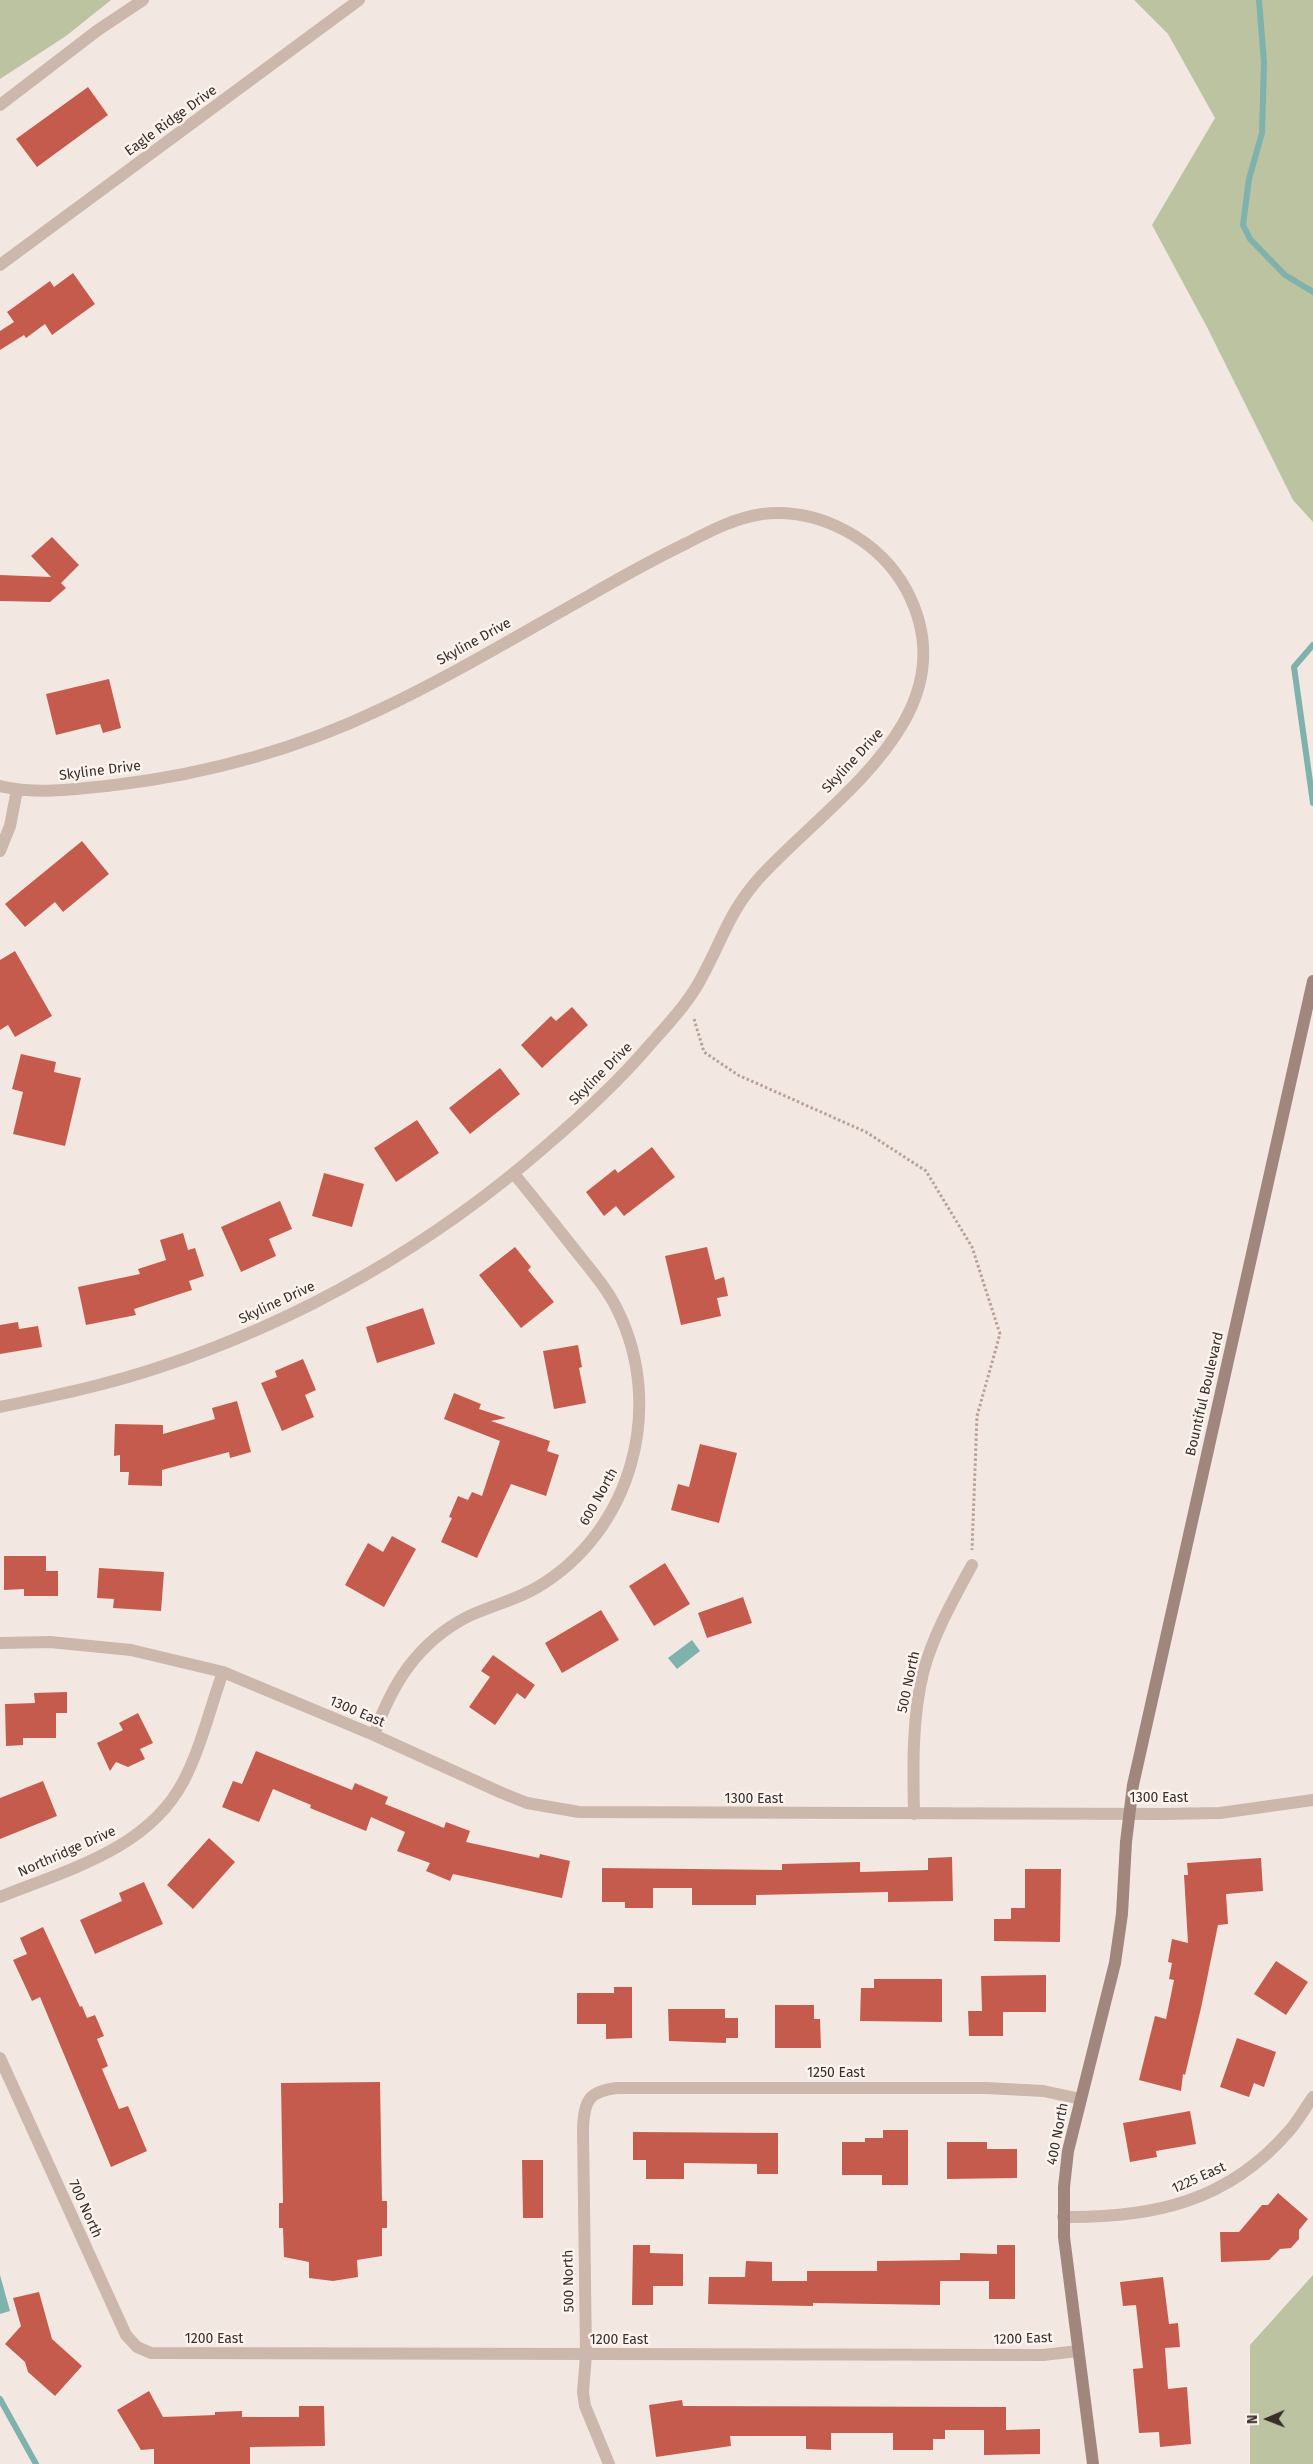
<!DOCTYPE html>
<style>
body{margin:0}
#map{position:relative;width:1313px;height:2464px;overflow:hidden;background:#f3e8e1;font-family:"Fira Sans",sans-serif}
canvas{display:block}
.north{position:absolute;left:1243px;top:2394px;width:50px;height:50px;-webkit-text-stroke:4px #fbf3ed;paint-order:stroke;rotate:269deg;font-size:14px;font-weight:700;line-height:20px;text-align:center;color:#3a2e2b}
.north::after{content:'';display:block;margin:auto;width:18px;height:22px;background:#3a2e2b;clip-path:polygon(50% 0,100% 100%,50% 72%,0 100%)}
</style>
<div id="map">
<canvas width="1313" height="2464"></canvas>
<div class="north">N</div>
</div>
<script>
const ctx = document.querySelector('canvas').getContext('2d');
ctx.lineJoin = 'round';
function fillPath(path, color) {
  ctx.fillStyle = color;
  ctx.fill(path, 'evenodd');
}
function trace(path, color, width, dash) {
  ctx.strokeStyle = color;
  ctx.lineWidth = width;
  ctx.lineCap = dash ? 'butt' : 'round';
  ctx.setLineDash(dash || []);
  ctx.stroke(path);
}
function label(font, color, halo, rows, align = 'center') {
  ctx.font = font + ' "Fira Sans",sans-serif';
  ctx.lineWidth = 5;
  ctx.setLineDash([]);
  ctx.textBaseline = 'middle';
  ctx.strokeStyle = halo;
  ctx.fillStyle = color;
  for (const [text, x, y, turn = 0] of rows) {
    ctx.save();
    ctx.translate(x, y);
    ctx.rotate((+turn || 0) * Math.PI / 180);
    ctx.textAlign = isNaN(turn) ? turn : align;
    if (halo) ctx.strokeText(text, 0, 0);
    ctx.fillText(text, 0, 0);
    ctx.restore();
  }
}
fillPath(new Path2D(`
 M0 0H111L66 36 0 79Z
 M1134 0H1313V522L1293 500 1208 329 1152 225 1215 118 1168 34Z
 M1313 2275V2464H1250V2345Z`), '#bbc3a0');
fillPath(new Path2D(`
 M692 1640 700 1651 677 1669 668 1658Z
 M0 2275 10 2311 0 2314Z`), '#7fb1ad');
trace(new Path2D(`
 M1259 0 1264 62 1262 133 1249 179 1243 225 1250 239 1285 275 1313 292
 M1313 645 1294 667 1313 803
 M0 2399 36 2464`), '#7fb1ad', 6);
fillPath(new Path2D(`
 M88 87 108 115 37 167 16 139Z
 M73 273 95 304 52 335 45 324 26 338 24 335 0 350V331L14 322 7 312 50 281 54 287Z
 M52 537 79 565 61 583 66 588 50 602 0 601V575L51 577 31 556Z
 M109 679 121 728 103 733 100 724 56 735 46 694Z
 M82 841 109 874 63 912 55 902 25 927 5 904Z
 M15 951 52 1016 15 1037 8 1025 0 1030V960Z
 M572 1007 588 1025 542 1068 521 1045 551 1016 556 1021Z
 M21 1054 56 1062 54 1072 81 1078 65 1146 13 1134 23 1092 12 1089Z
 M500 1068 520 1094 470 1134 449 1108Z
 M417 1120 439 1153 396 1182 374 1148Z
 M652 1147 675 1177 624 1216 616 1206 604 1216 586 1192 615 1169 618 1173Z
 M324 1173 364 1184 352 1227 312 1216Z
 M280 1201 292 1229 269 1239 276 1256 241 1272 221 1227Z
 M183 1233 188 1250 195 1248 204 1276 189 1281 192 1290 134 1309 136 1315 86 1325 78 1287 140 1274 138 1269 166 1260 160 1240Z
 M515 1247 531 1267 528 1270 554 1302 521 1328 479 1275Z
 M707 1247 715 1280 724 1277 728 1296 717 1298 721 1316 681 1325 665 1256Z
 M423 1308 435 1344 377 1363 366 1327Z
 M18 1322 19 1329 38 1326 42 1347 0 1354V1325Z
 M578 1345 582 1367 579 1368 586 1403 554 1409 543 1351Z
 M303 1359 316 1390 305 1395 314 1417 282 1431 261 1383 277 1377 275 1371Z
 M454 1393 481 1404 479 1409 506 1418 491 1421 550 1441 547 1451 559 1455 546 1496 511 1484 477 1558 441 1542 452 1518 449 1517 458 1496 468 1500 472 1492 482 1496 500 1441 444 1419Z
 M237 1401 251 1452 230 1458 229 1452 162 1470V1486L128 1485 129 1472H120V1455L114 1456 115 1424 163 1425V1434L215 1419 212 1408Z
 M700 1444 737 1453 719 1523 671 1510 678 1484 689 1487Z
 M392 1536 416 1549 384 1607 345 1585 368 1543 383 1552Z
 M4 1556H46V1571H58V1596H24V1589L4 1590Z
 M665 1563 690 1604 654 1626 629 1586Z
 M99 1568 164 1572 161 1611 113 1608 114 1599 97 1598Z
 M743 1597 752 1623 707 1638 698 1613Z
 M601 1610 619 1640 562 1673 545 1643Z
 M493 1655 535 1685 525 1699 517 1693 495 1725 469 1707 490 1677 481 1671Z
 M67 1692V1713H56V1738H23V1745L6 1746 5 1704 35 1703 34 1693Z
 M138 1713 153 1743 140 1749 145 1759 128 1767 116 1762 110 1771 97 1743 123 1730 119 1723Z
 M256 1751 352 1790 355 1783 388 1797 385 1804 444 1828 446 1822 470 1831 466 1842 539 1858 540 1854 570 1861 562 1898 453 1874 450 1881 426 1871 430 1863 397 1851 405 1832 371 1817 366 1831 310 1808 311 1805 273 1789 259 1822 222 1807 233 1781 242 1784Z
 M43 1781 57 1816 0 1839V1798Z
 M209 1838 235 1862 193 1909 167 1885Z
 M952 1857 953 1901 888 1902V1892L756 1895V1905H692V1888H653V1908H625V1902H602V1868L782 1870V1864L860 1862V1872L928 1870V1858Z
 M1261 1858 1263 1891 1226 1894 1228 1924 1218 1925 1201 2008 1185 2075 1183 2074 1181 2091 1139 2080 1155 2016 1166 2019 1174 1980 1169 1979 1172 1963 1168 1962 1172 1939 1188 1943 1184 1875H1188L1187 1863Z
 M1025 1869H1061L1060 1942 994 1941V1919H1011V1908H1025Z
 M144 1882 163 1924 95 1954 80 1920 122 1901 119 1893Z
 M43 1927 80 2007 82 2006 87 2018 95 2015 104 2036 97 2039 108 2066 102 2069 119 2109 128 2106 147 2151 111 2167 40 1997 32 2001 13 1960 27 1954 20 1938Z
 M1276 1961 1308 1982 1286 2015 1254 1994Z
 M1046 1975V2012H1003V2036H969L968 2011H982L981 1976Z
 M874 1979H942V2022L860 2021 861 1988H874Z
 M614 1987H632V2038L606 2039V2024H577V1993H614Z
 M775 2005H814V2019H820L821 2048H775Z
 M668 2009H725V2018H738V2038H726V2043L669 2041Z
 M1237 2038 1276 2052 1264 2087 1254 2083 1249 2097 1220 2087Z
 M380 2082 382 2201H387V2228H382V2256L357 2260 358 2277 333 2281 309 2278V2262L284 2257 283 2228H279V2203H283L281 2083Z
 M1190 2111 1196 2144 1156 2151 1157 2157 1130 2162 1123 2123Z
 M883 2130H908V2185H882V2175H842V2142H865V2138H883Z
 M633 2132 778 2133V2174H757V2164L684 2163V2179H646V2160H633Z
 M947 2142H987V2149H1017V2178L947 2179Z
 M522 2160H543V2218H523Z
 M1278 2193 1308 2219 1299 2230V2239L1291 2248 1280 2249 1269 2260 1221 2262 1220 2232H1239L1262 2205H1268Z
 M633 2245H650V2253L683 2254V2286H653V2305H632Z
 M997 2245H1015V2299H989V2281H940V2305L813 2303V2306L708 2304 709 2277H745L746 2261 772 2262V2281H807V2271H877V2261L960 2260V2253L997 2254Z
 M1163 2277 1169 2324 1178 2323 1180 2347 1165 2348 1168 2389 1187 2387 1191 2444 1160 2447 1159 2432 1139 2433 1133 2369 1143 2368 1136 2305 1123 2306 1120 2282Z
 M39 2292 52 2339 82 2366 55 2396 28 2372 25 2362 5 2344 21 2326 13 2298Z
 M149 2391 163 2417 215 2415V2412L242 2411V2417H299V2406H324L325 2446 250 2447V2464H154V2449L141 2450 117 2410Z
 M682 2400 683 2406 1006 2407V2430L1040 2429V2454L984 2455V2430H945V2439H933V2450H893V2433H831V2450L806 2449V2436H730L731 2446 656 2457 649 2405Z`), '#c55b4c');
trace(new Path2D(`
 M694 1019 704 1052 738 1075 866 1132 926 1171 972 1247 1000 1334 977 1416 972 1550`), '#b8a196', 3, [2.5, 2.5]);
trace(new Path2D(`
 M0 105 98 30 143 0
 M0 265 359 0
 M0 786C39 795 75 789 115 785 206 774 298 749 381 709 451 676 517 636 585 598 618 579 652 560 687 543 710 531 735 518 762 514 819 507 880 540 907 591 971 714 832 799 761 876 730 910 724 936 703 975 689 1003 667 1025 647 1048 616 1084 582 1115 547 1145 434 1244 301 1321 157 1368 106 1385 53 1396 0 1407
 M0 851 10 826 17 790
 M0 1643 50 1642 131 1650 223 1672 374 1735 502 1793 527 1803 579 1812 1161 1814 1220 1813 1313 1800
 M374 1735C392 1684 417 1643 467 1617 489 1606 514 1601 536 1588 632 1532 666 1407 617 1309 606 1287 590 1269 575 1250 555 1225 535 1199 514 1174
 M914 1814C913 1767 912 1719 923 1673 933 1635 953 1600 972 1565
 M0 1897C66 1870 147 1850 183 1782 201 1748 210 1708 223 1672
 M0 2058 126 2335 137 2347 151 2353 1043 2355 1078 2351
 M1063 2217C1153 2218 1228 2202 1289 2131 1298 2121 1305 2108 1313 2097
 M609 2464 585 2406 583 2392 586 2355 583 2128C584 2101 589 2091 617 2088H986L1043 2091 1081 2099`), '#ccb7ac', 12);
trace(new Path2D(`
 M1093 2464 1064 2237V2187L1068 2151 1115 1963 1122 1914 1126 1842 1133 1785 1313 981`), '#a0867d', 12);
label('14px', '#3a2e2b', '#fbf3ed', [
 ["Eagle Ridge Drive",171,121,-36],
 ["Skyline Drive",474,642,-29],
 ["Skyline Drive",853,761,-47],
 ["Skyline Drive",100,771,-7],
 ["Skyline Drive",601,1074,-45],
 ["Skyline Drive",277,1303,-25],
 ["Bountiful Boulevard",1205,1394,-77],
 ["600 North",599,1497,-61],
 ["500 North",909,1682,-78],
 ["1300 East",357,1712,23],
 ["1300 East",1159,1798],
 ["1300 East",754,1799],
 ["Northridge Drive",67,1852,-24],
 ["1250 East",836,2073],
 ["400 North",1058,2134,-79],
 ["1225 East",1199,2178,-24],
 ["700 North",85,2209,66],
 ["500 North",569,2281,-91],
 ["1200 East",214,2339],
 ["1200 East",1023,2339,-2],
 ["1200 East",619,2340]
]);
</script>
